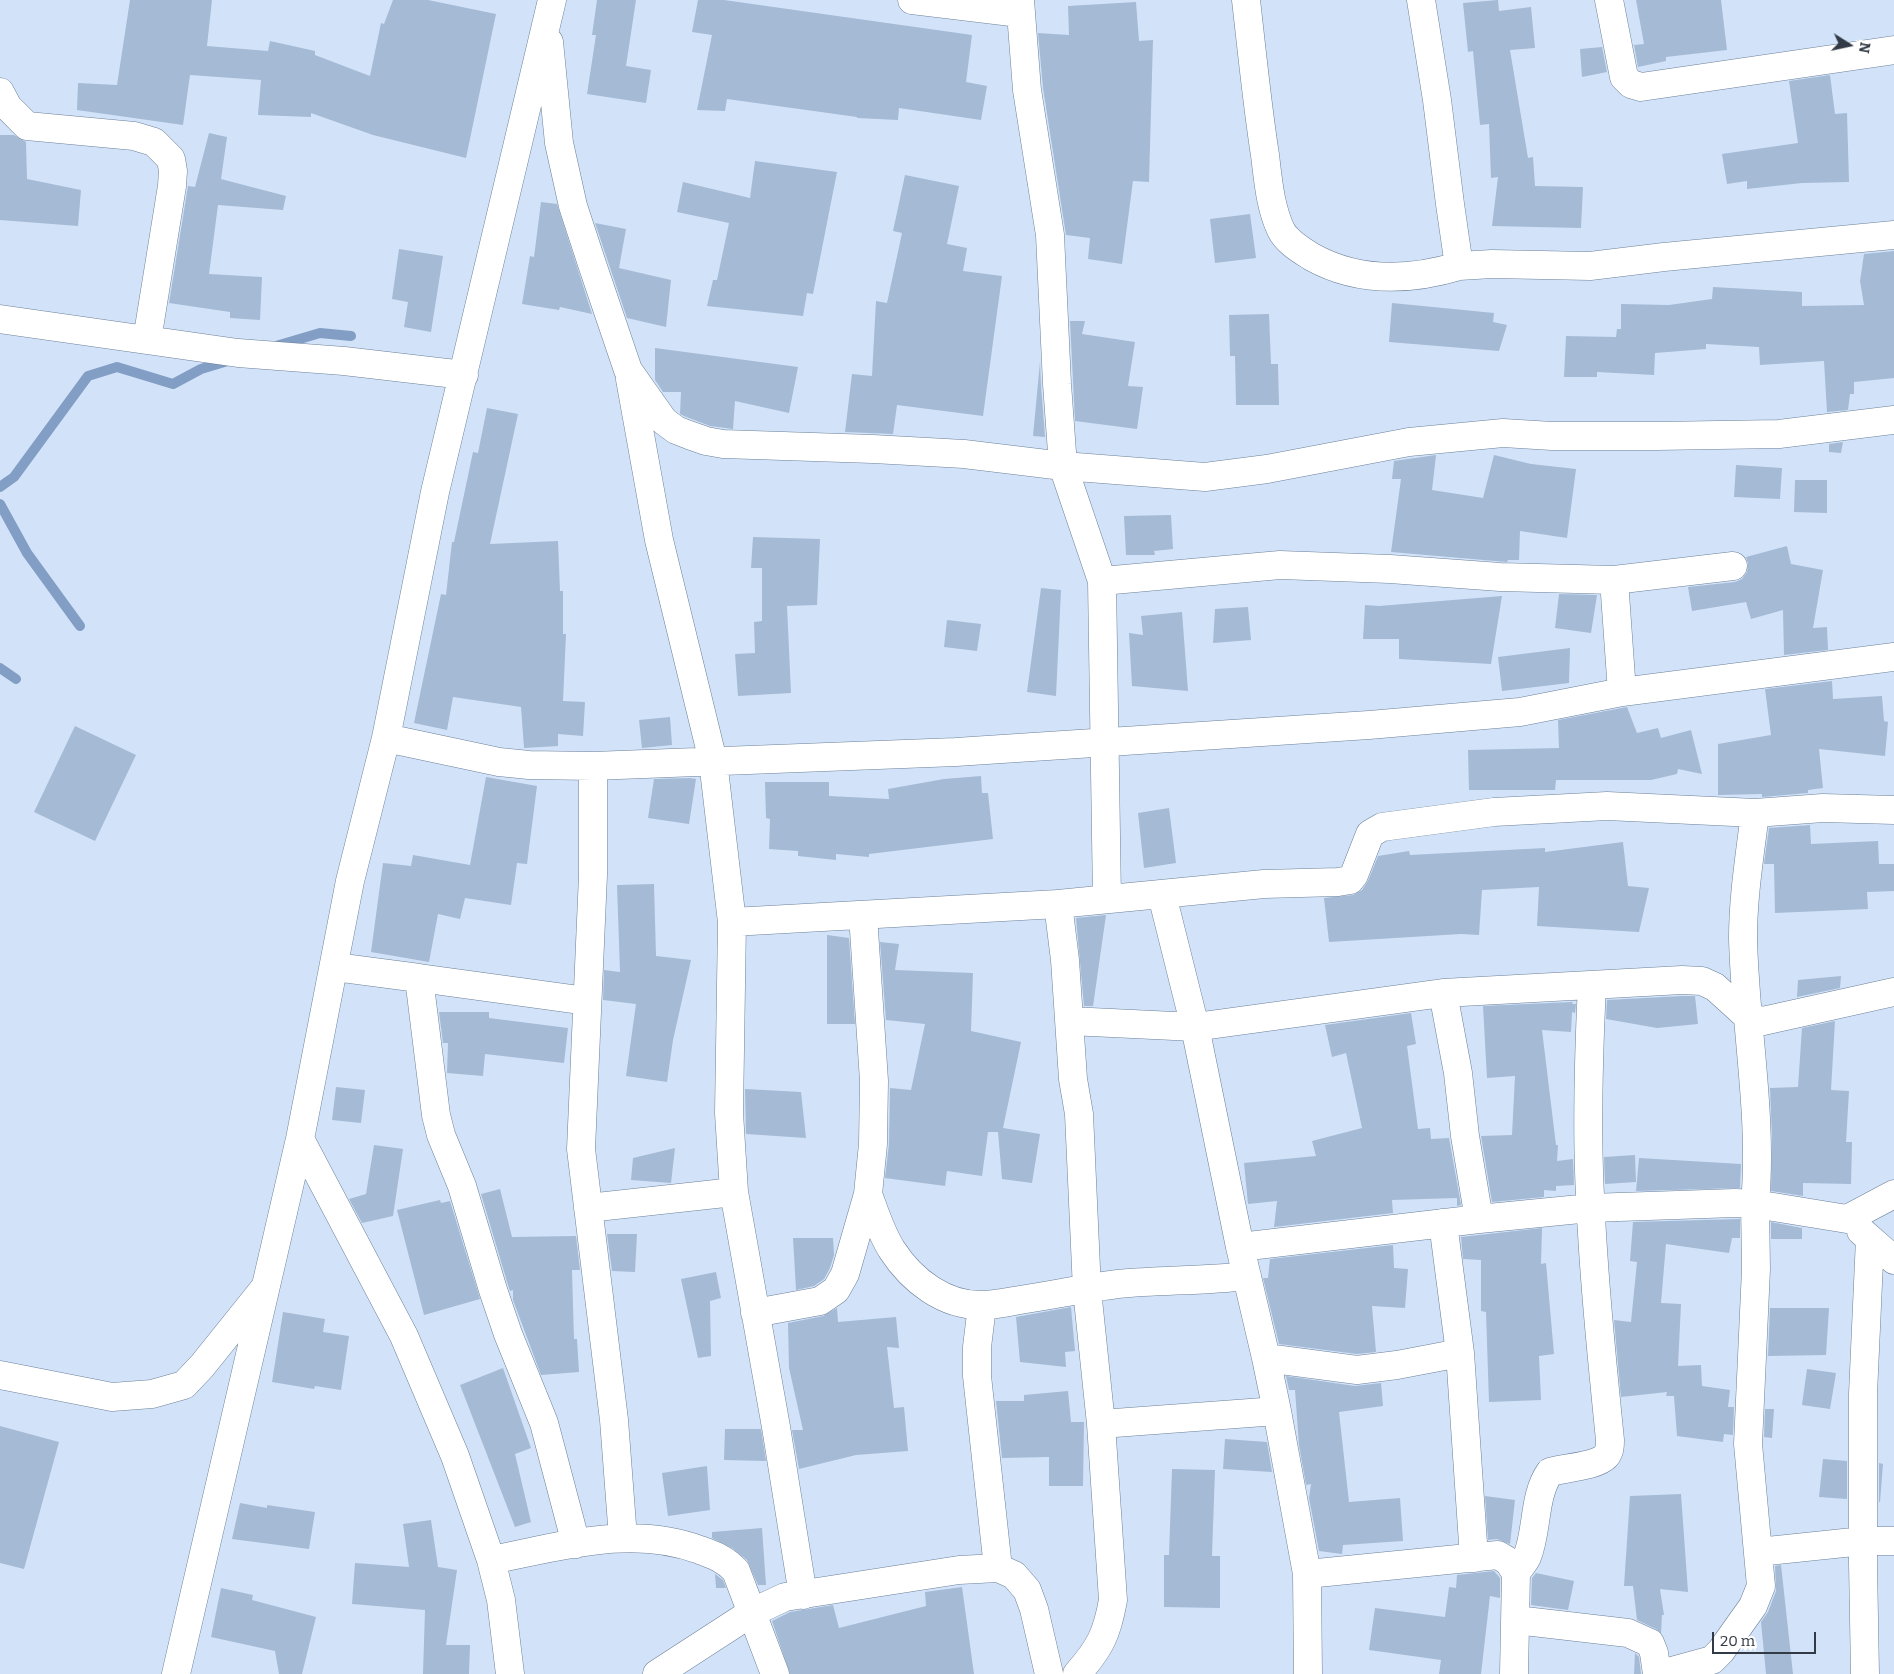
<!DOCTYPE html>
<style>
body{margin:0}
#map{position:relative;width:1894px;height:1674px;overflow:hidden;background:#d2e3f9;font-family:Bitter,serif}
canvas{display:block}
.north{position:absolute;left:1824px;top:20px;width:50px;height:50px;-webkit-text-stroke:4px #fff;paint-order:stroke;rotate:100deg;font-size:14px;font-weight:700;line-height:20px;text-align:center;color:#313a45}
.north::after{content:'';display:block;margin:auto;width:18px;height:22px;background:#313a45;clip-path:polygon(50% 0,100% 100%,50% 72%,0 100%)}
.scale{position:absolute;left:1712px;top:1632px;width:104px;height:22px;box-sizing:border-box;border:2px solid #313a45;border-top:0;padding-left:6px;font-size:15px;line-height:18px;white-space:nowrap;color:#313a45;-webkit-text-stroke:4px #fff;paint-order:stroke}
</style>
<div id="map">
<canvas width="1894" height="1674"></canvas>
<div class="north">N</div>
<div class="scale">20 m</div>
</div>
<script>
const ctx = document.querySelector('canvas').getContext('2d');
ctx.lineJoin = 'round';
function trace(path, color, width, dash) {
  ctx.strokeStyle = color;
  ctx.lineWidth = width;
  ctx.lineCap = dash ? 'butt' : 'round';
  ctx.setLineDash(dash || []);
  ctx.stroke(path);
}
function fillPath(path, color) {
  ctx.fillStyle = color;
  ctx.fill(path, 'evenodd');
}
trace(new Path2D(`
 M276 346 320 333 351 336
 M0 487 14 477 88 376 117 367 173 384 201 369 231 360
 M0 504 27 553 80 626
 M0 668 16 679`), '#829ec4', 10);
fillPath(new Path2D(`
 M130 0H212L207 46 268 51 270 41 315 51V55L370 76 381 23 384 24 393 0H428L496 14 466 158 373 135 311 113V117L258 115 261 80 190 75 183 125 77 110 78 83 117 85Z
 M597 0H636L626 66 651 70 646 103 587 94 596 35H592Z
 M698 0H724L972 35 966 82 987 86 981 120 899 108 898 120 857 118V117L727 99 725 111 697 110 712 35 692 32Z
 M1498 0 1499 11 1531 7 1535 48 1510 50 1528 158 1533 157 1535 186 1583 187 1581 228 1492 226 1498 177 1491 178 1489 124 1480 125 1473 51 1468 52 1463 3Z
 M1636 0H1721L1727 50 1666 57V61L1638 67 1634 45 1644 44Z
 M1136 2 1139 41 1153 40 1149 182 1133 181 1122 264 1088 259 1090 238 1066 235 1043 88 1038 33 1069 35 1068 6Z
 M1602 47 1607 72 1582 77 1580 49Z
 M1830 75 1835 114 1847 113 1849 182 1802 183 1747 189V181L1727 184 1722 154 1798 143 1789 81Z
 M209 133 227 137 221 179 286 196 283 210 218 205 209 274 262 277 260 320 230 318V312L169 303 188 186 195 187Z
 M0 135H14L26 142 27 179 81 190 78 226 0 220Z
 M755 161 837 172 813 294 807 293 803 316 707 306 713 280H717L729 223 677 212 683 182 750 198Z
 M905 175 959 186 947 244 967 248 963 271 1002 276 983 416 897 405 893 434 845 432 852 374 872 376 876 301 887 303 902 233 893 231Z
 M541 202 557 204 592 314 560 307 559 310 522 304 530 256 534 257Z
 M1250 214 1256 258 1215 263 1210 219Z
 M595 223 626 229 619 268 671 280 666 327 627 318Z
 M399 249 443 256 431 332 404 327 408 302 392 299Z
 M1894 251V378L1854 382V394H1850L1848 410 1827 412 1824 361 1760 365 1759 347 1706 344V349L1655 353 1654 375 1597 372V377H1564L1566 336 1616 337 1617 329H1621V304L1669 305 1712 299 1713 287 1802 292V306L1864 305 1860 281 1864 254Z
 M1392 303 1494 313 1493 322 1507 325 1499 351 1389 342Z
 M1269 314 1271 364H1278L1279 405H1236L1235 356H1230L1229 315Z
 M1070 321H1085L1082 334 1135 342 1128 386 1143 387 1137 429 1075 421Z
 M655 348 798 367 789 413 735 401 733 429 710 426 684 416 680 414 681 392H663L655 380Z
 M1040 362 1041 385 1045 437 1033 436Z
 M487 408 518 414 490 544 558 541 560 591H563V634H566L563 701 585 702 583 736 558 734V746L524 748 521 707 453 697 447 730 414 723 441 594 446 595 452 542H454L473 452 478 453Z
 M1843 442 1841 453 1829 452V444Z
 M1436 455 1432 490 1483 498 1494 455 1531 464 1576 469 1567 538 1520 531 1519 560H1508L1507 562 1391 552 1401 479H1392L1394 461Z
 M1736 465 1782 468 1780 499 1734 497Z
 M1795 480H1827V513L1794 512Z
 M1171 515 1173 549 1154 551 1155 555H1126L1124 516Z
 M753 537 820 539 817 605 787 606 791 693 738 696 735 654 755 653 754 622 762 621V568H751Z
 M1787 546 1791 564 1823 570 1813 628 1827 627 1828 650 1784 655 1783 610 1751 619 1746 602 1692 611 1688 587 1735 582 1742 579 1747 572 1748 564 1746 557Z
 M1041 588 1061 590 1056 696 1027 692Z
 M1559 594 1597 595 1591 633 1555 628Z
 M1502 596 1491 664 1399 659V639H1363L1365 605 1379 606Z
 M1248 607 1251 640 1213 643 1215 609Z
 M1182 612 1188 691 1132 686 1129 633 1143 635 1141 616Z
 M947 620 981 624 977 651 944 647Z
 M1570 648 1569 683 1502 691 1498 657Z
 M1832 681 1833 699 1882 696 1884 721 1888 722 1885 756 1819 749 1823 788 1808 790V793L1762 797V794L1718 795V744L1771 735 1765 689Z
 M1627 707 1637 733 1658 728 1661 738 1691 730 1702 774 1678 769 1677 774 1651 780H1556L1555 790H1469L1468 750 1559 748 1558 720Z
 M670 717 672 745 642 748 639 720Z
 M75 726 136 755 95 841 34 812Z
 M981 776 982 793H988L993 839 869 854V857L836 854V860L798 856V851L769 849 770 819 766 818 765 782H829V796L889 799 888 789 944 779Z
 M486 777 537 786 527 864 517 863 511 905 465 898 460 919 438 914 429 962 371 952 383 863 411 866 413 855 470 865Z
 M690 778 696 779 689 824 648 818 654 779Z
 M1169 808 1176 863 1144 868 1138 813Z
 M1810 825 1811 844 1878 841 1879 864H1894V891L1867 892 1868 909 1775 913 1774 864H1764L1769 828Z
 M1623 842 1628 886 1649 888 1639 932 1537 926 1539 887 1482 890 1479 935 1461 934 1329 942 1324 898 1353 895 1362 890 1368 881 1378 856 1409 851 1410 855 1545 848V852Z
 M654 884 656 956 691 960 673 1040 667 1082 626 1076 636 1004 603 1000 604 970 620 972 617 885Z
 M1106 915 1093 1006H1084L1076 918Z
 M827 935 849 938 855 1024H827Z
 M880 942 899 944 895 970 973 973 971 1031 1021 1042 1003 1128 1040 1134 1032 1183 1002 1179 998 1132H988L982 1176 947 1171 945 1186 885 1178 889 1144 890 1088 911 1090 925 1024 886 1020Z
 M1841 976 1840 988 1797 997 1798 980Z
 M1682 996H1695L1698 1024 1657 1028 1606 1019 1607 1000Z
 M1573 1002 1572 1004H1576L1575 1013 1572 1012 1571 1032 1542 1030 1556 1145H1558L1557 1161 1573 1159 1574 1185 1556 1186V1191L1544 1190V1197L1492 1202 1481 1136 1512 1135 1515 1076 1487 1078 1483 1006Z
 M439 1012H489V1018L568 1028 564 1063 485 1054 483 1076 447 1073 448 1043H443Z
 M1411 1013 1416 1044 1407 1046 1418 1129 1430 1128 1431 1139 1449 1138 1461 1205 1457 1206V1198L1392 1200 1393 1213 1274 1227 1277 1201 1248 1204 1244 1163 1316 1156 1312 1141 1362 1128 1346 1053 1332 1057 1325 1025Z
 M1835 1021 1831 1090 1849 1091 1846 1142H1852L1851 1184 1803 1183V1196L1771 1191 1772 1138 1770 1088 1798 1087 1802 1028Z
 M336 1087 365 1090 361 1123 332 1120Z
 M745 1089 801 1092 806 1138 746 1134Z
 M374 1145 403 1149 393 1216 362 1223 349 1199 366 1194Z
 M675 1148 671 1183 631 1180 633 1158Z
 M1635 1155 1636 1182 1605 1184 1604 1157Z
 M1639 1158 1741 1164 1740 1188 1636 1191Z
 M500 1189 512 1237 576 1236 580 1270H572L574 1339H577L579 1372 541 1375 513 1300V1290L510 1291 508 1285 481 1194Z
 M440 1200 441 1203 450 1201 480 1299 424 1315 397 1210Z
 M1740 1219V1238H1732L1729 1253 1666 1244 1661 1303 1681 1304 1678 1366 1701 1365 1702 1386 1730 1390 1728 1407H1734L1733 1435 1724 1434 1723 1442 1677 1436 1674 1396H1666L1667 1392 1621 1397 1614 1320 1631 1322 1637 1262 1630 1261 1633 1222Z
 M1771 1222 1802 1228V1239H1771Z
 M1542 1228 1541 1264 1546 1263 1554 1354 1539 1356 1541 1400 1489 1402 1486 1312 1481 1311V1260L1463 1259 1461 1237Z
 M607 1234H637L635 1272 612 1271Z
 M793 1238H833L834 1255 830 1268 824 1279 814 1286 796 1290Z
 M1393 1245 1394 1268 1408 1269 1405 1308 1372 1306 1376 1352 1357 1354 1279 1344 1263 1278H1268L1270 1259Z
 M716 1272 721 1298 710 1301 711 1356 698 1358 681 1279Z
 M1071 1307 1075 1351 1065 1352 1066 1367 1020 1362 1016 1317Z
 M837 1308 838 1322 896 1317 899 1348 887 1347 894 1408 904 1407 908 1451 856 1455 799 1469 792 1430H803L789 1368 788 1323 823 1316Z
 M1770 1308H1829L1826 1355 1768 1356Z
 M283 1312 325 1319 323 1332 349 1336 341 1390 315 1386 314 1389 272 1382Z
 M503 1368 531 1448 515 1454 531 1522 515 1527 460 1385Z
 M1807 1369 1836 1373 1830 1409 1802 1405Z
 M1286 1376 1355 1386 1381 1383 1383 1406 1339 1412 1349 1502 1400 1498 1403 1541 1343 1545 1342 1554 1319 1551 1309 1498 1311 1484 1306 1485 1299 1445 1295 1390H1289Z
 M1068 1391 1071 1422H1084L1083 1486H1049V1457L1002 1458 996 1401H1024V1395Z
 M1765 1409H1774L1772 1438 1764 1437Z
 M0 1426 59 1442 24 1569 0 1563Z
 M725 1429H761L766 1461 724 1460Z
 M1225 1439 1267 1442 1272 1472 1223 1469Z
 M1823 1459 1847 1461V1499L1819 1497Z
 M1879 1463 1883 1464 1880 1502H1879Z
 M707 1466 710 1510 668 1516 662 1473Z
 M1172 1469 1215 1470 1212 1556H1220V1608L1164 1607V1555H1169Z
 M1681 1494 1688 1592 1660 1589 1664 1615H1662L1661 1634 1656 1629 1637 1620 1633 1586H1624L1630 1496Z
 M1485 1496 1515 1500 1510 1544 1497 1539 1488 1540Z
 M240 1503 267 1508V1505L315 1512 309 1549 232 1539Z
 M431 1520 438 1567 457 1570 446 1645H470L469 1674H423L425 1610 352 1604 355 1563 409 1567 403 1524Z
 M762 1528 766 1585H758L747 1560 732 1548 712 1538V1532Z
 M1781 1565 1793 1674H1766L1761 1622 1768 1612 1776 1591 1775 1566Z
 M1494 1571 1500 1578V1598L1490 1596 1481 1674H1439L1441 1660 1369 1650 1375 1608 1445 1617 1449 1587 1456 1588 1457 1575Z
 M1536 1573 1574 1581 1568 1610 1531 1605 1532 1578Z
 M715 1574 723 1580 726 1588H716Z
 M962 1587 974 1674H790L772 1621 790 1612 833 1605 839 1628 926 1606 925 1592Z
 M221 1588 253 1595 252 1600 316 1617 302 1674H279L275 1651 211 1637Z
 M1635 1653 1639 1657 1641 1674H1634Z`), '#a5bad5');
const minor = new Path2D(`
 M912 0 1020 13
 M1020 0 1027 90 1050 235 1057 384 1063 466 1102 581 1107 899
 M1246 0C1252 52 1257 104 1265 155 1268 179 1270 207 1281 230 1287 242 1301 250 1312 257 1359 283 1409 281 1459 266
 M1421 0 1437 100 1450 204 1459 266 1492 264 1590 266 1664 257 1894 235
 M1609 0 1624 77 1631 84 1641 87 1894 50
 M549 42 559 143 573 206 592 264 628 370 664 421 676 430 689 435 706 441 723 444 873 449 964 454 1063 466 1205 477 1267 469 1409 442 1503 433 1552 436H1657L1779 434 1894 420
 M0 92 8 107 27 126 134 136 154 142 171 159 173 171 172 186 147 340
 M0 319 238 353 344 361 464 375
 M630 379 659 540 713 761 732 922 729 1113 734 1192 776 1427 803 1595
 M1614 580 1622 692
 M1102 581 1280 565 1390 569 1500 577 1614 580 1733 566
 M386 738 499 762 529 765 593 766 956 752 1369 725 1520 712 1622 692 1894 657
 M593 766V875L581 1149 614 1420 623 1538
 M1755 813C1750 854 1743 896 1743 938 1745 1027 1763 1116 1755 1204L1847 1219 1894 1194
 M1162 895 1195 1027 1240 1247 1266 1358 1277 1411 1307 1574 1308 1674
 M1058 904 1065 960 1073 1079 1079 1114 1087 1290 1101 1424 1113 1600C1107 1634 1100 1648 1077 1674
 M732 922 1058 904 1264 884 1338 882 1350 880 1354 875 1370 834 1382 827 1494 812 1607 806 1755 813 1823 808 1894 810
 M335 967 419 978 436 1115 441 1135 462 1186 493 1290 508 1334 544 1423 576 1544
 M419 978 587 1001
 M1443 993 1458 1073 1465 1136 1479 1219
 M1070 1021 1195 1027 1443 993 1682 980 1702 981 1715 987 1748 1017 1763 1021 1894 992
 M300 1139 404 1336 455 1456 491 1560 501 1600 510 1674
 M868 1194C875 1213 881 1233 892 1250 912 1281 945 1306 982 1305 995 1305 1008 1302 1020 1300 1053 1295 1085 1288 1118 1284 1161 1280 1203 1281 1247 1276
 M588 1208 734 1192
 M1443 1223 1460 1353 1474 1558
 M1861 1231 1894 1260
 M1240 1247 1479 1219 1590 1208 1735 1203 1755 1204 1756 1269 1748 1444 1761 1586 1753 1606 1721 1651 1712 1660 1661 1674
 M982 1306 977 1347V1376L998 1568
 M755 1313 820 1301 836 1290 845 1274 868 1194 873 1144 874 1081 863 915
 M1266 1358 1357 1370 1397 1365 1460 1353
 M0 1375 112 1397 152 1394 184 1385 202 1366 263 1290
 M1101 1424 1277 1411
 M1758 1552 1863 1541H1894
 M491 1560C559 1547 632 1524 700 1550 714 1555 725 1559 736 1571L775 1674
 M1516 1573C1519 1568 1524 1563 1527 1557 1538 1530 1533 1496 1550 1472 1564 1468 1597 1466 1606 1456 1610 1451 1610 1446 1610 1440 1601 1351 1592 1261 1589 1171 1587 1109 1589 1047 1592 985
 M1307 1574 1498 1555 1508 1561 1516 1573 1514 1674
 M1516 1620 1628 1633 1650 1643 1654 1653 1657 1674
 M176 1674 300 1139 350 881 386 738 435 492 552 0
 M657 1674 751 1613 785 1597 959 1570 998 1568 1014 1575 1027 1590 1034 1609 1049 1674
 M1865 1674 1863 1563V1394L1870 1239`);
trace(minor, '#6c8099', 29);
trace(minor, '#fff', 28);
</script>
